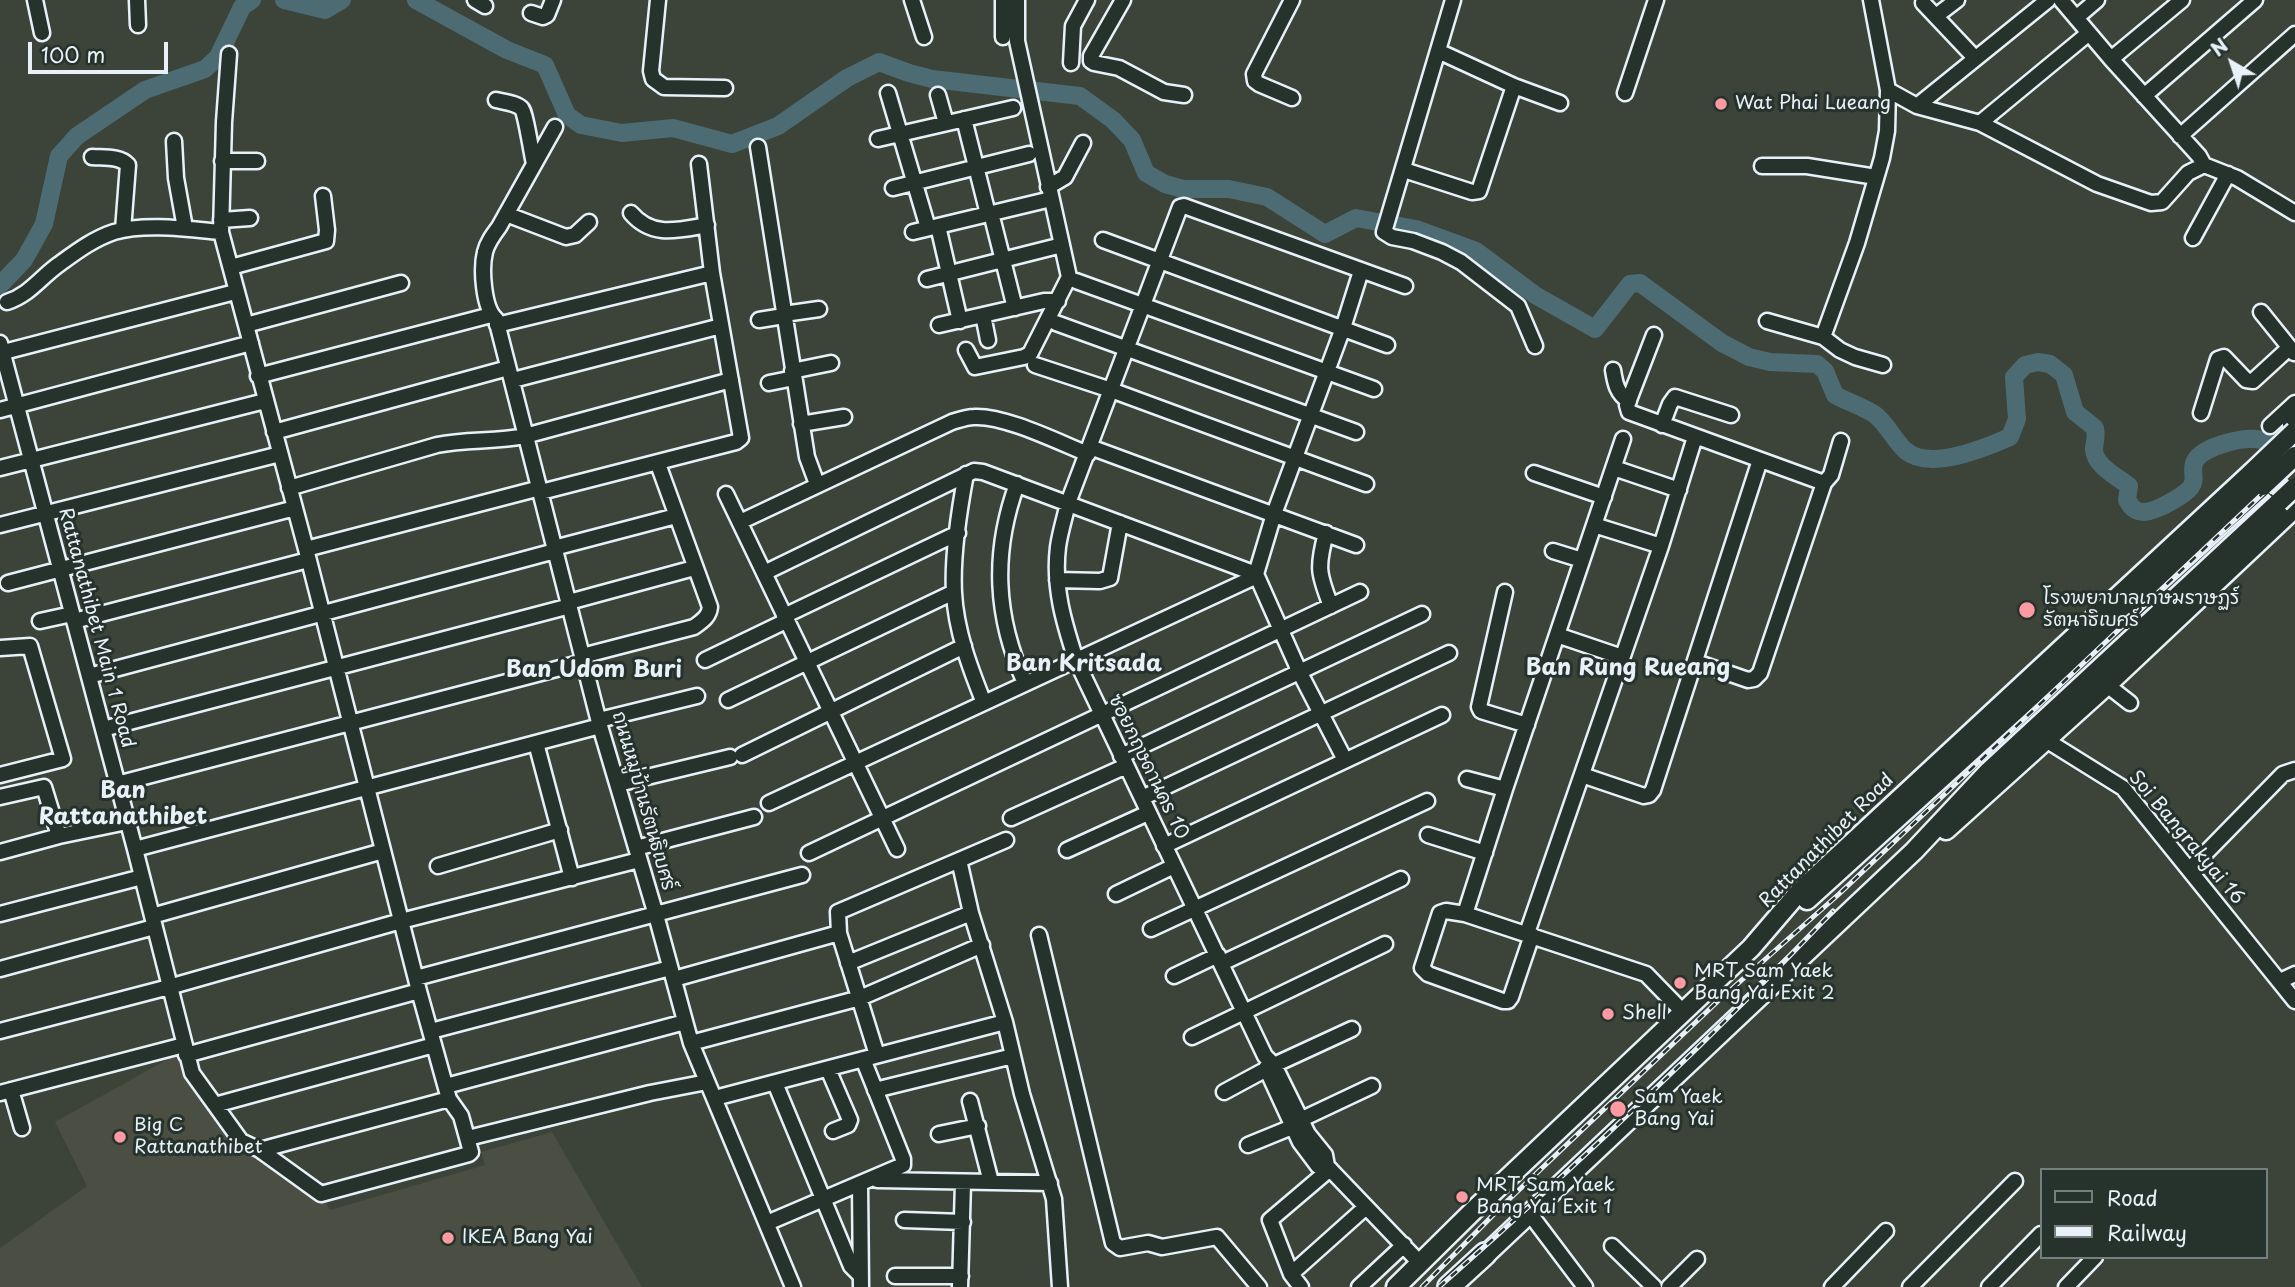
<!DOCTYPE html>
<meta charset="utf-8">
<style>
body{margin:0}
#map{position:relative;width:2295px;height:1287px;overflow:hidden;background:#3c4339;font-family:"Playpen Sans",sans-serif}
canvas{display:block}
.legend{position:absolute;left:2040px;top:1168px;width:228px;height:91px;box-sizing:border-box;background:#26332d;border:2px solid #747f7e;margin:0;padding:9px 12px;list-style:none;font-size:21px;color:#e8f1f8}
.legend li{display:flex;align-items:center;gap:14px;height:35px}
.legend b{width:35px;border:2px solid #747f7e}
.north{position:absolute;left:2197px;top:28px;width:70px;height:70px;-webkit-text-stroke:5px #26332d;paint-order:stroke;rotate:321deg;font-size:19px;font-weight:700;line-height:28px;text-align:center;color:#e8f1f8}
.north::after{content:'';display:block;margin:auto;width:24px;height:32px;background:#e8f1f8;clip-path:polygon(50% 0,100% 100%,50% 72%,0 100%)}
.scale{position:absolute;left:28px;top:42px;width:140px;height:32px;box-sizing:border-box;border:4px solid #e8f1f8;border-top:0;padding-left:9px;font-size:21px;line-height:24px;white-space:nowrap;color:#e8f1f8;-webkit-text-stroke:5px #26332d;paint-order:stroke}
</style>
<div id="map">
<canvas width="2295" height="1287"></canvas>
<ul class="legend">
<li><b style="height:9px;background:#26332d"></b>Road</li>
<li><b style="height:9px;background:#e8f1f8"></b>Railway</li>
</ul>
<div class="north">N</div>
<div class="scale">100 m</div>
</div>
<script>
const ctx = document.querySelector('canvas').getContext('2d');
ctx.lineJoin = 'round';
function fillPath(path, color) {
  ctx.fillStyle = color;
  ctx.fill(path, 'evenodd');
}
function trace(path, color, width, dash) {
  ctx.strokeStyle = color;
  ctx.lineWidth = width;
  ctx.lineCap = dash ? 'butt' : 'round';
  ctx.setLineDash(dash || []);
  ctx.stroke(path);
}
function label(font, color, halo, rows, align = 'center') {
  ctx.font = font + ' "Playpen Sans","Playpen Sans Thai",sans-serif';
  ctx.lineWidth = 6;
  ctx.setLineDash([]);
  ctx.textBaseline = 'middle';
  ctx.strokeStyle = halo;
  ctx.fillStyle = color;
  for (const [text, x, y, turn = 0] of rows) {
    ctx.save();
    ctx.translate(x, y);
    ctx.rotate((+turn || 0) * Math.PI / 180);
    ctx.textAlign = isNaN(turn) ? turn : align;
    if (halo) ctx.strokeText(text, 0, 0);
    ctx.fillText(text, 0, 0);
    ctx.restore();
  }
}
fillPath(new Path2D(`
 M188 1048 195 1072 248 1148 317 1187 330 1210 485 1165 481 1152 552 1132 642 1287H0V1248L87 1186 55 1122Z`), '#4b4e42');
trace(new Path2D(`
 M284 0 325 10 342 0
 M416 0 507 50 545 65 567 115 581 125 622 133 673 128 732 144 778 126 847 78 879 62 909 73 932 79 1080 96 1113 120 1132 140 1146 173 1165 184 1183 189H1229L1267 197 1325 234 1356 218 1416 229 1476 251 1535 295 1595 329 1630 284 1640 283 1722 343 1749 357 1770 362 1817 364 1825 371 1835 395C1848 402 1863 407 1874 414 1887 423 1894 441 1906 451 1930 471 1985 448 2010 437L2017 419 2014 377 2025 365 2038 362 2050 364 2064 375 2075 412 2095 428C2097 439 2094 442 2094 450 2095 466 2118 477 2129 486L2127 500C2131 507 2135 512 2144 512 2155 512 2184 496 2191 487 2197 479 2190 469 2195 461 2203 446 2249 434 2264 441 2272 445 2279 453 2286 458
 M0 285 24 260 44 224 59 156 77 136 145 90 205 69 218 57 242 7 252 0`), '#4c6b73', 18);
const minor = new Path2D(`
 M35 0 42 33
 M137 0 138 25
 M475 0 485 6
 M658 0 651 71 653 79 664 87 725 88
 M912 0 924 37
 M1123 0 1091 56V61L1094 63 1119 68 1164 92 1184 95
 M1292 0 1254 74 1255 81 1259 84 1292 98
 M1453 0 1384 232 1392 237 1413 241 1442 252 1461 262 1518 306 1535 346
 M2061 0 2111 59 2199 156 2204 165 2237 178 2295 213
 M1923 3 1975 58
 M531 13 543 17 547 15 553 0
 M1936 16 1957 0
 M2076 18 2097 0
 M1003 37V0
 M1438 51 1514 86 1560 103
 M2111 59 2182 0
 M1071 63 1073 26 1087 0
 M1888 90 1917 106 1980 123 2097 184 2151 203 2162 202 2188 173 2204 165
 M888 93 928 228
 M1625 93 1656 0
 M938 95 946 123
 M2144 96 2255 0
 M496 100C504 102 517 103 522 109 525 111 532 155 534 164
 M1917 106 2048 0
 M964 119 988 214
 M1980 123 2089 33
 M555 127 499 227C493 235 487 243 485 252 481 268 483 308 496 319L600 726 656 915 691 1043 793 1287
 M2180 136 2295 34
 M878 139 1013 108
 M174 141 176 178 185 228
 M758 147 807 457 817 484
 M92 157C104 158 120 156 128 165L123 230
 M222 161H257
 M1762 166H1807L1876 177
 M1404 170 1472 192 1479 191 1514 86
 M1048 187 1065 177 1083 143
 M893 188 1029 154
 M631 213C652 238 678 230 707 225
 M991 213 1015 308
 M506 214 566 237 575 235 589 222
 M221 220 250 218
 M938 226 960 321
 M221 232 224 122 229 54
 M913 232 1051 199
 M2193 238 2228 174
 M1103 240 1387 345
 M231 267 326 241 327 230 323 196
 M927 279 1062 245
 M1076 281 1374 389
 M1405 286 1184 206 1180 207 1068 503C1065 517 1060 532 1058 547 1053 587 1064 623 1076 660L1265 1056 1274 1065 1308 1134 1325 1155 1327 1166 1420 1263
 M2261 312 2294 353
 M784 314 819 309
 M983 315 988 340
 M759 320 784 316
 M1767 321 1823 337 1840 350 1855 357 1883 365
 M1056 323 1356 432
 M246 325 401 283
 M497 325 712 273
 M939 325 1044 301H1058
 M1654 335 1627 405 1629 412 1824 483
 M1823 337 1857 243 1882 158 1887 131 1888 90 1871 0
 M0 343 135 849 192 1073 241 1141 260 1150 321 1194 469 1154 471 1152 461 1116 449 1099 419 991 306 549 221 232C188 229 145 223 114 232 93 239 76 252 58 265 40 278 29 295 7 302
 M966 350 975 367 1024 357 1030 354 1069 277 1017 41V0
 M0 353 235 292
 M1035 365 1111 390 1366 484
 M1613 370C1615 383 1617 394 1629 401
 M792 371 831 363
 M258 376 491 315
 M513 380 721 326
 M769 383 794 378
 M0 410 251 343
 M2201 413 2218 359 2224 357 2246 380 2253 381 2289 348
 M801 424 844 417
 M1662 425 1670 404 1675 397 1731 415
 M2270 426 2295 403
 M274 432 508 368
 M1090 447 1356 545
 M0 468 265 401
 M1614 468 1679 490
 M1534 473 1604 497
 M966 474C959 511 952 556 954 593 956 631 970 668 984 703
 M1017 484C992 553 995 617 1025 683
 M289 488 437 445C467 439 496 442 525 436L731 380
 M541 492 736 442 741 438 712 273 699 164
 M726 494 897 849
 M740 522 952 422C959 420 967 417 974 417 1004 415 1058 442 1088 454
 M0 525 280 454
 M1594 525 1661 546
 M1326 533C1317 567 1318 573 1331 606
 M554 548 676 516
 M306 549 540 488
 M1553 551 1582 560
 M764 573 974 471 983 472 1256 574
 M1057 580 1100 581 1110 578 1120 523
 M8 583 295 508
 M1505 592 1479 707 1481 711 1527 725
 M569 602 694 568
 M784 616 958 533
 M40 621 72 614
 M74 621 308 560
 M1557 635 1622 657
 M0 648 30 646 63 759 0 775
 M582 656 694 627C702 621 709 617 710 607L658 464
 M705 660 786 621
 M1696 662 1748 680 1754 679 1760 673 1824 483 1831 475 1841 441
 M89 676 555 551
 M2107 685 2130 703
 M728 700 954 592
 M599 720 697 696
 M103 729 570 606
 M2046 740 2123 788 2295 1001
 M536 743 572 878
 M742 755 964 646
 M1121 756 1422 614
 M1345 760 1300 673 1256 574 1274 514 1343 328 1361 271
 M1582 775 1644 796 1649 795 1653 790 1760 460
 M1467 779 1505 789
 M117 784 583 662
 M618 784 730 757
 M0 797 44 787 59 836
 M1142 798 1449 653
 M769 803 1257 576
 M1011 818 1126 766
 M1428 835 1485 853
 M1164 846 1442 715
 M636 848 754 817
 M135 849 600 726
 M1067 850 1148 813
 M0 852 59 836 127 822
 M809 853 1360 592
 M959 860 971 913 1005 1022 1022 1094 1054 1199 1060 1287
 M438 866 560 830
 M2190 869 2283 774 2295 770
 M1116 894 1174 866
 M0 914 142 877
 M1465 914 1505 789 1623 439
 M152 916 383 851
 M1151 929 1427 801
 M1527 933 1661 546 1695 437
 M1039 935 1113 1243 1120 1248 1148 1243 1162 1247 1217 1237 1259 1287
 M1532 935 1511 997 1508 1001H1503L1428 974 1422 968 1440 913 1446 911 1465 914 1646 974 1683 1012
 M848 963 971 913
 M1222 963 1401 879
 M0 969 154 927
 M1174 976 1218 955
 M416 978 802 875
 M674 979 839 933
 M2280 981 2295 974
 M0 1031 169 987 401 921 639 860
 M431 1031 670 968
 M1192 1037 1385 944
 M691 1043 860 998 982 945
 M186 1055 419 991
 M877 1055 839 933 838 912 1006 840
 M1266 1068 1300 1142 1318 1166H1327
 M828 1069 850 1120 848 1125 833 1131
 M775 1083 851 1266 861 1276
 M446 1086 685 1022
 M11 1090 22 1128
 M875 1090 1013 1056
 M1224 1092 1274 1065 1352 1029
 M0 1093 184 1045
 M715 1098 1005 1022
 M970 1101 991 1182
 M215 1105 434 1045
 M1300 1120 1372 1086
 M939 1134 978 1126
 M468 1138 650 1093 707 1082
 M1248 1145 1292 1127
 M260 1150 449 1099
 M877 1180 1050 1183
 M860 1184 861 1287
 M1530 1214 1585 1287
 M904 1220 963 1222
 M767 1223 903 1165V1159L863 1059
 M1612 1246 1654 1287
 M1291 1274 1366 1207
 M895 1276H961
 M960 1287 963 1183
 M1301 1287 1291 1274 1270 1220 1330 1169
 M1359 1287 1404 1245
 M1669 1287 1697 1259
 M1832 1287 1886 1231
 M1910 1287 2015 1181
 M1989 1287 2041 1234
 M2066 1287 2095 1257`);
const major = new Path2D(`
 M2295 417 2292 424 2295 428
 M1946 830 2107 685 2295 508 2258 470
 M1807 900 2263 486
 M1477 1263 1914 851 1989 771 2279 502
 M1396 1287 1475 1209 1751 948 1799 892 2251 473`);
const highway = new Path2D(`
 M1449 1287 1485 1254`);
trace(minor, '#e8f1f8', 19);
trace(major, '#e8f1f8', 23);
trace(highway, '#e8f1f8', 26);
trace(minor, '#26332d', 14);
trace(major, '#26332d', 18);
trace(highway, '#26332d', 21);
const rail = new Path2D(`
 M1422 1287 1502 1206 1718 1001 1839 894 2295 463
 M1439 1287C1575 1167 1708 1042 1833 911`);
trace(rail, '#e8f1f8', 5);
trace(rail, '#26332d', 2.5, [8]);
const majorBridge = new Path2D(`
 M2251 473 2295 431
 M2263 486 2295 456
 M2279 502 2295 487`);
trace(majorBridge, '#e8f1f8', 23, []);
trace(majorBridge, '#26332d', 18);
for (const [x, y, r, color] of [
 [1721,104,7,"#ff9aa2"],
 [2027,610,9,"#ff9aa2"],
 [1680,983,7,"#ff9aa2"],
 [1608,1014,7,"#ff9aa2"],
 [1618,1109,9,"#ff9aa2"],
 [120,1137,7,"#ff9aa2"],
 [1462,1197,7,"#ff9aa2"],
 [448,1238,7,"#ff9aa2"]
]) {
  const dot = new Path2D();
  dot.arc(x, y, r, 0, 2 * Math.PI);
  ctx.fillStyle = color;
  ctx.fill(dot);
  trace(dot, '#26332d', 2.5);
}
label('19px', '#e8f1f8', '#26332d', [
 ["Wat Phai Lueang",1735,104],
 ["โรงพยาบาลเกษมราษฏร์",2043,599],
 ["รัตนาธิเบศร์",2043,621],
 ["MRT Sam Yaek",1694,972],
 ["Bang Yai Exit 2",1694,994],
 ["Shell",1622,1014],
 ["Sam Yaek",1634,1098],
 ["Bang Yai",1634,1120],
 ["Big C",134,1126],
 ["Rattanathibet",134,1148],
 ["MRT Sam Yaek",1476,1186],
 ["Bang Yai Exit 1",1476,1208],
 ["IKEA Bang Yai",462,1238]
], 'left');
label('19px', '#e8f1f8', '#26332d', [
 ["Rattanathibet Main 1 Road",96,628,75],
 ["ซอยกฤษดานคร 10",1148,767,64],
 ["ถนนหมู่บ้านรัตนธิเบศร์",643,801,74],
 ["Soi Bangrakyai 16",2186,838,50],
 ["Rattanathibet Road",1827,841,-45]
]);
label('bold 23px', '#e8f1f8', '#26332d', [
 ["Ban Kritsada",1084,665],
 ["Ban Rung Rueang",1628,669],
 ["Ban Udom Buri",594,671],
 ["Ban",123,792],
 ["Rattanathibet",123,818]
]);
</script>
